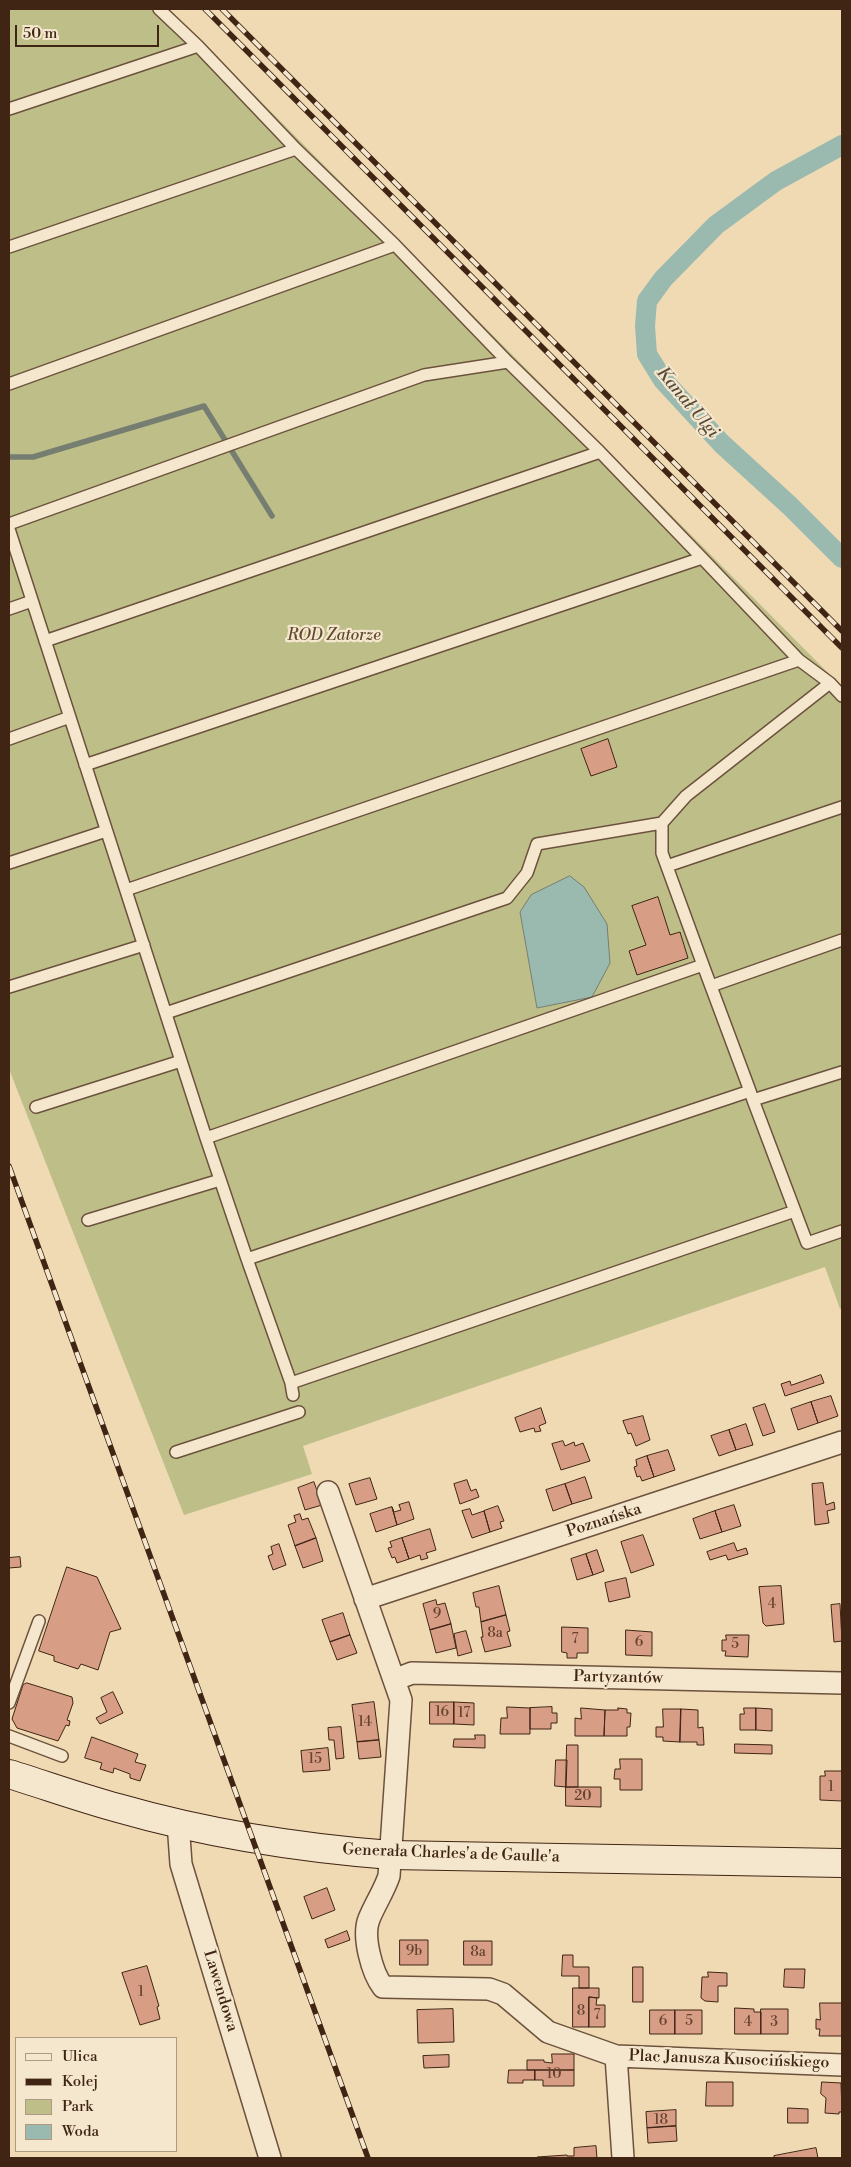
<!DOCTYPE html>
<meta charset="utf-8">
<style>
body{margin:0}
#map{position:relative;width:851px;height:2167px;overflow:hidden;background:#efdab3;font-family:"Libre Bodoni",serif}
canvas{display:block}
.frame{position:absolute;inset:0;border:10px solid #402514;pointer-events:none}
.legend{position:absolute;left:15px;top:2037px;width:162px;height:115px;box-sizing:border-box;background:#f5e7ce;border:1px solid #ad9984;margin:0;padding:6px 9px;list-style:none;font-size:15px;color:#402514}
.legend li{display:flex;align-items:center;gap:10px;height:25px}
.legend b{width:25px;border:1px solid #ad9984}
.scale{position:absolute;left:15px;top:25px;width:144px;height:22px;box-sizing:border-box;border:2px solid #402514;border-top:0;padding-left:6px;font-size:15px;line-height:18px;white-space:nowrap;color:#402514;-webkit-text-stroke:4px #f5e7ce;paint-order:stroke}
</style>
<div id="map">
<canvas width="851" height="2167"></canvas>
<div class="frame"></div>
<ul class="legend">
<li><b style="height:6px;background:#f5e7ce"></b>Ulica</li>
<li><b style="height:6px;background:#402514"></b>Kolej</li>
<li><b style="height:14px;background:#bebe89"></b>Park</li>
<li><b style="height:14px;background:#9abaaf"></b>Woda</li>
</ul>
<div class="scale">50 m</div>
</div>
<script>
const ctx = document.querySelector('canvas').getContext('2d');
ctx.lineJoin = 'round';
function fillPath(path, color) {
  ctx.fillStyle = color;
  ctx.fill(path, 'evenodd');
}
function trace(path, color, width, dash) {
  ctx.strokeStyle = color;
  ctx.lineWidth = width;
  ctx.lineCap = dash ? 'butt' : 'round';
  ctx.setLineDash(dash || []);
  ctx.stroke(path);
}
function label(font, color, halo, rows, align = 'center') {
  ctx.font = font + ' "Libre Bodoni",serif';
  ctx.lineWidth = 4.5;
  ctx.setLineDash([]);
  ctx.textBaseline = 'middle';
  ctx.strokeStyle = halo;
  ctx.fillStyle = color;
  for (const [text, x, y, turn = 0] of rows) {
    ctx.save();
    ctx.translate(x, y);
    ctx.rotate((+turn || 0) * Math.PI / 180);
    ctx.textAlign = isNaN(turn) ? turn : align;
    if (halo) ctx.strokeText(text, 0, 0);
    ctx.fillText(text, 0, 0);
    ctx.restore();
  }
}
fillPath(new Path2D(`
 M9 9H169L842 687V1308L840 1309 825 1267 303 1446 312 1474 184 1515 9 1069ZM520 912 592 997 537 1007Z`), '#bebe89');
const water = new Path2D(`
 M570 876 584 887 607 924 610 963 592 997 537 1008 520 912 531 895Z`);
fillPath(water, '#9abaaf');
trace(water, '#767e71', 1);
trace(new Path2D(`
 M9 457H33L204 406 272 516`), '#767e71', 5.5);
trace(new Path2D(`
 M842 145 776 181 716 225 663 279 647 301 645 326 647 354 663 380 722 444 790 506 842 558`), '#9abaaf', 20);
const building = new Path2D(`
 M608 739 617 767 591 776 581 749Z
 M658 897 670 935 680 932 688 958 637 975 629 951 646 945 632 906Z
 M821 1375 824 1383 785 1396 781 1384 790 1381 791 1385Z
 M831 1396 838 1416 818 1423 811 1402Z
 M811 1402 818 1423 798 1430 791 1409Z
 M765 1404 775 1432 763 1436 753 1408Z
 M541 1408 546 1423 539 1426 541 1431 535 1432 534 1428 520 1432 515 1418Z
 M643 1416 650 1440 636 1446 631 1433 628 1434 623 1421Z
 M746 1424 753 1445 736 1450 729 1430Z
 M729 1430 736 1450 719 1456 711 1436Z
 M563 1441 565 1446 574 1442 575 1446 583 1443 590 1461 561 1470 552 1444Z
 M668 1450 675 1470 654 1477 647 1456Z
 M647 1456 654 1477 642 1481 640 1476 637 1477 634 1467 637 1466 636 1460Z
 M585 1477 592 1498 572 1504 565 1484Z
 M370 1478 377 1499 356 1505 349 1484Z
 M467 1480 471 1491 476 1489 479 1497 460 1504 454 1484Z
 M314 1482 322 1505 305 1510 298 1488Z
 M823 1483 826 1505 834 1502 835 1509 827 1511 829 1523 815 1525 812 1484Z
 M565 1484 572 1504 553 1511 546 1490Z
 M409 1502 414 1519 397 1525 392 1507 394 1512 401 1510 399 1505Z
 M734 1505 741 1526 722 1532 715 1511Z
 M498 1506 504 1521 500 1522 502 1528 490 1532 484 1511Z
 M392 1507 397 1525 376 1532 370 1514Z
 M470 1509 472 1515 484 1511 490 1532 472 1538 462 1511Z
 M715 1511 722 1532 700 1539 693 1519Z
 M300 1514 302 1520 308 1518 316 1538 295 1546 288 1525 296 1522 294 1516Z
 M430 1529 436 1550 426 1553 428 1558 421 1560 420 1555 409 1559 402 1538Z
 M643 1535 654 1565 631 1573 621 1542Z
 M316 1538 323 1561 303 1568 295 1546Z
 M402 1538 409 1559 397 1563 395 1557 392 1558 388 1548 392 1547 390 1542Z
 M734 1543 737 1551 746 1548 748 1554 728 1560 726 1555 710 1560 707 1552Z
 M279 1544 286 1565 273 1570 268 1556 273 1554 271 1547Z
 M597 1550 604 1571 593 1575 586 1554Z
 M586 1554 593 1575 577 1580 571 1559Z
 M20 1557 21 1567 9 1568V1558Z
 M67 1567 97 1577 121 1629 110 1632 98 1670 81 1664 78 1669 54 1661V1656L39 1651Z
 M626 1578 630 1597 609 1602 605 1583Z
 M499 1586 506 1615 481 1622 479 1607H476L473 1593Z
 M781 1586 784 1624 766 1626 763 1623 759 1587Z
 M436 1600 437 1605 445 1603 451 1624 430 1630 423 1604Z
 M840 1604 842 1641 834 1642 831 1605Z
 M343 1613 350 1635 330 1642 322 1620Z
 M506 1615 510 1631 507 1632 511 1646 485 1652 481 1637H483L481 1622Z
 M451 1624 456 1648 436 1653 430 1630Z
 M562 1627 588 1628V1653H577V1658H567V1653L562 1652Z
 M626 1630 652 1632V1656L626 1655Z
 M466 1631 472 1652 458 1656 454 1634Z
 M350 1635 357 1653 337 1660 330 1642Z
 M726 1635H749L748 1657 725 1656 726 1651H722V1640H726Z
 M27 1683 72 1697 73 1703 67 1720 70 1721 69 1726 66 1725 58 1741 17 1728 12 1719 23 1685Z
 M113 1692 123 1713 100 1724 96 1718 107 1712 101 1698Z
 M374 1702 379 1740 357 1742 352 1705Z
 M430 1702H454V1724H430Z
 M454 1702 474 1703V1725L454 1724Z
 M507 1707 530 1708V1734H500L501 1718H507Z
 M552 1707V1713H557V1723H551V1729H530V1708Z
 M581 1708 605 1710 604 1736H575V1718L581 1719Z
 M618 1708 627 1709V1713H631L630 1727H627V1736H604L605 1710H618Z
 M744 1708H756V1730H740V1714H744Z
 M756 1708 772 1709V1731L756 1730Z
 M663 1709H681L680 1742 663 1741V1737H656V1727H663Z
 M681 1709 698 1710V1728L703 1727 704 1745H697V1742H680Z
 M341 1727 344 1758 336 1759 334 1740H329L328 1728Z
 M475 1735H485V1748L453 1747 454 1739H475Z
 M92 1737 138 1754 135 1762 146 1765 140 1781 130 1778V1774L114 1768 113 1773 100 1769 102 1763 85 1758Z
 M379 1740 381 1757 359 1759 357 1742Z
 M735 1744 772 1745V1754L735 1753Z
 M567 1745H578V1787H566Z
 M328 1748 330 1770 303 1772 301 1751Z
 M620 1759H642V1790H620V1779H614L615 1769H620Z
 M556 1760H567L566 1787 555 1786Z
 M825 1771H842V1801L820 1800V1776H825Z
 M566 1787H601V1807L566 1806Z
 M327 1888 335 1910 312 1919 304 1897Z
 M347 1931 350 1940 328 1948 325 1940Z
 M400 1940H428V1965H400Z
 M464 1941H492V1965H464Z
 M563 1955H573V1967H589V1988H579V1976H562Z
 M147 1966 159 2006 157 2007 160 2019 140 2025 122 1973Z
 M633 1967H643V2002H633Z
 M785 1969H805L804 1988 784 1987Z
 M708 1972 727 1973V1986H718V2002L705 2001 701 1998 702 1977H708Z
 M573 1988H599V1998L589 1997V2027H573Z
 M589 1997 597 1998 596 2005H605V2027H589Z
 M820 2003H842V2036H819L820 2029H816V2019L820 2020Z
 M735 2008 754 2009V2012H761V2034H735Z
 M453 2009 454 2042 418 2043 417 2010Z
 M761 2009H788V2034H761Z
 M650 2010H675V2034H650Z
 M675 2010H702V2034H675Z
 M552 2054H574V2070H527V2060H544V2062L552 2063Z
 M449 2055V2067L424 2068 423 2056Z
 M509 2070H535V2080H523V2083H508Z
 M535 2070H574V2086H543V2080H535Z
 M707 2082H733V2106H706Z
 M822 2082 841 2083 842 2112H839V2114L825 2113 826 2098 821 2094Z
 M788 2108 808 2109V2123H788Z
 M676 2110V2126L647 2128 646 2112Z
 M676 2126 677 2141 648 2143 647 2128Z
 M596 2146 597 2158H537V2157L567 2155V2156H574V2148Z
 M816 2148 818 2158H774V2156Z`);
fillPath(building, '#d89e85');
trace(building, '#402514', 1);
const service = new Path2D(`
 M159 9 198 46
 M9 109 198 46 296 149
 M9 247 296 149 395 245
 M9 384 395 245 508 362
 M9 524 424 375 508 362 600 452
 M9 529 206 1138
 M9 609 32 601
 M45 641 600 452 702 558
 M9 739 70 717
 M85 765 702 558 799 660
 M9 863 106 831
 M667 866 842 807
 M126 890 799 660 830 683
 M703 965 662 853V823L686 796 830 683 842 696
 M711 986 842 940
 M9 987 144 945
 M166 1013 507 898 527 873 537 844 662 823
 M842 1072 753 1100 807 1243 842 1231
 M753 1100 750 1091 247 1259 291 1383 795 1211
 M36 1107 181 1061
 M88 1220 220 1180
 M247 1259 206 1138 703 965 750 1091
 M291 1383 293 1395
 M176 1452 299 1412
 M9 1703 39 1621
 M9 1736 62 1756`);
const minor = new Path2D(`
 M328 1492 401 1700 389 1876C384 1891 375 1904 369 1919 362 1936 372 1973 383 1987L489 1989 503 1994 548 2032 616 2056 842 2065
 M365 1599 842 1442
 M394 1680 412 1673 842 1683
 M178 1822 181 1864 270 2158
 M616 2056 623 2158`);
const secondary = new Path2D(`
 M9 1774C45 1785 81 1798 118 1808 205 1833 300 1848 391 1855L842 1863`);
trace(service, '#6c523c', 14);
trace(minor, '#6c523c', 24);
trace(secondary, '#402514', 30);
trace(service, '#f5e7ce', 11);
trace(minor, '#f5e7ce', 21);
trace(secondary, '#f5e7ce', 28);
const rail = new Path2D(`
 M205 9 842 648
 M222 9 842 631
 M9 1166 368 2158`);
trace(rail, '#402514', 5.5);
trace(rail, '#f5e7ce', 4, [11]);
label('14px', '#664330', null, [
 ["4",772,1605],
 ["9",437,1615],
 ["8a",495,1634],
 ["7",575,1640],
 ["6",639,1643],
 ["5",735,1645],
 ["16",442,1713],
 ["17",464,1714],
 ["14",365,1723],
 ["15",315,1760],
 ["1",831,1788],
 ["20",583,1797],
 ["9b",414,1952],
 ["8a",478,1953],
 ["1",141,1993],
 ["8",581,2012],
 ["7",597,2016],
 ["6",663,2022],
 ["5",689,2022],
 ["4",748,2023],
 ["3",774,2023],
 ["10",554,2075],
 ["18",661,2121]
]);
label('italic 16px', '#604b31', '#f5e7ce', [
 ["ROD Zatorze",334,636]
]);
label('16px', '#402514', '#f5e7ce', [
 ["Poznańska",604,1521,-18],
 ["Partyzantów",618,1678,1],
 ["Generała Charles'a de Gaulle'a",451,1854,2],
 ["Lawendowa",220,1991,73],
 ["Plac Janusza Kusocińskiego",729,2060,2]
]);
label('italic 18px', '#564a3b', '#f5e7ce', [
 ["Kanał Ulgi",687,403,50]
]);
</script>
